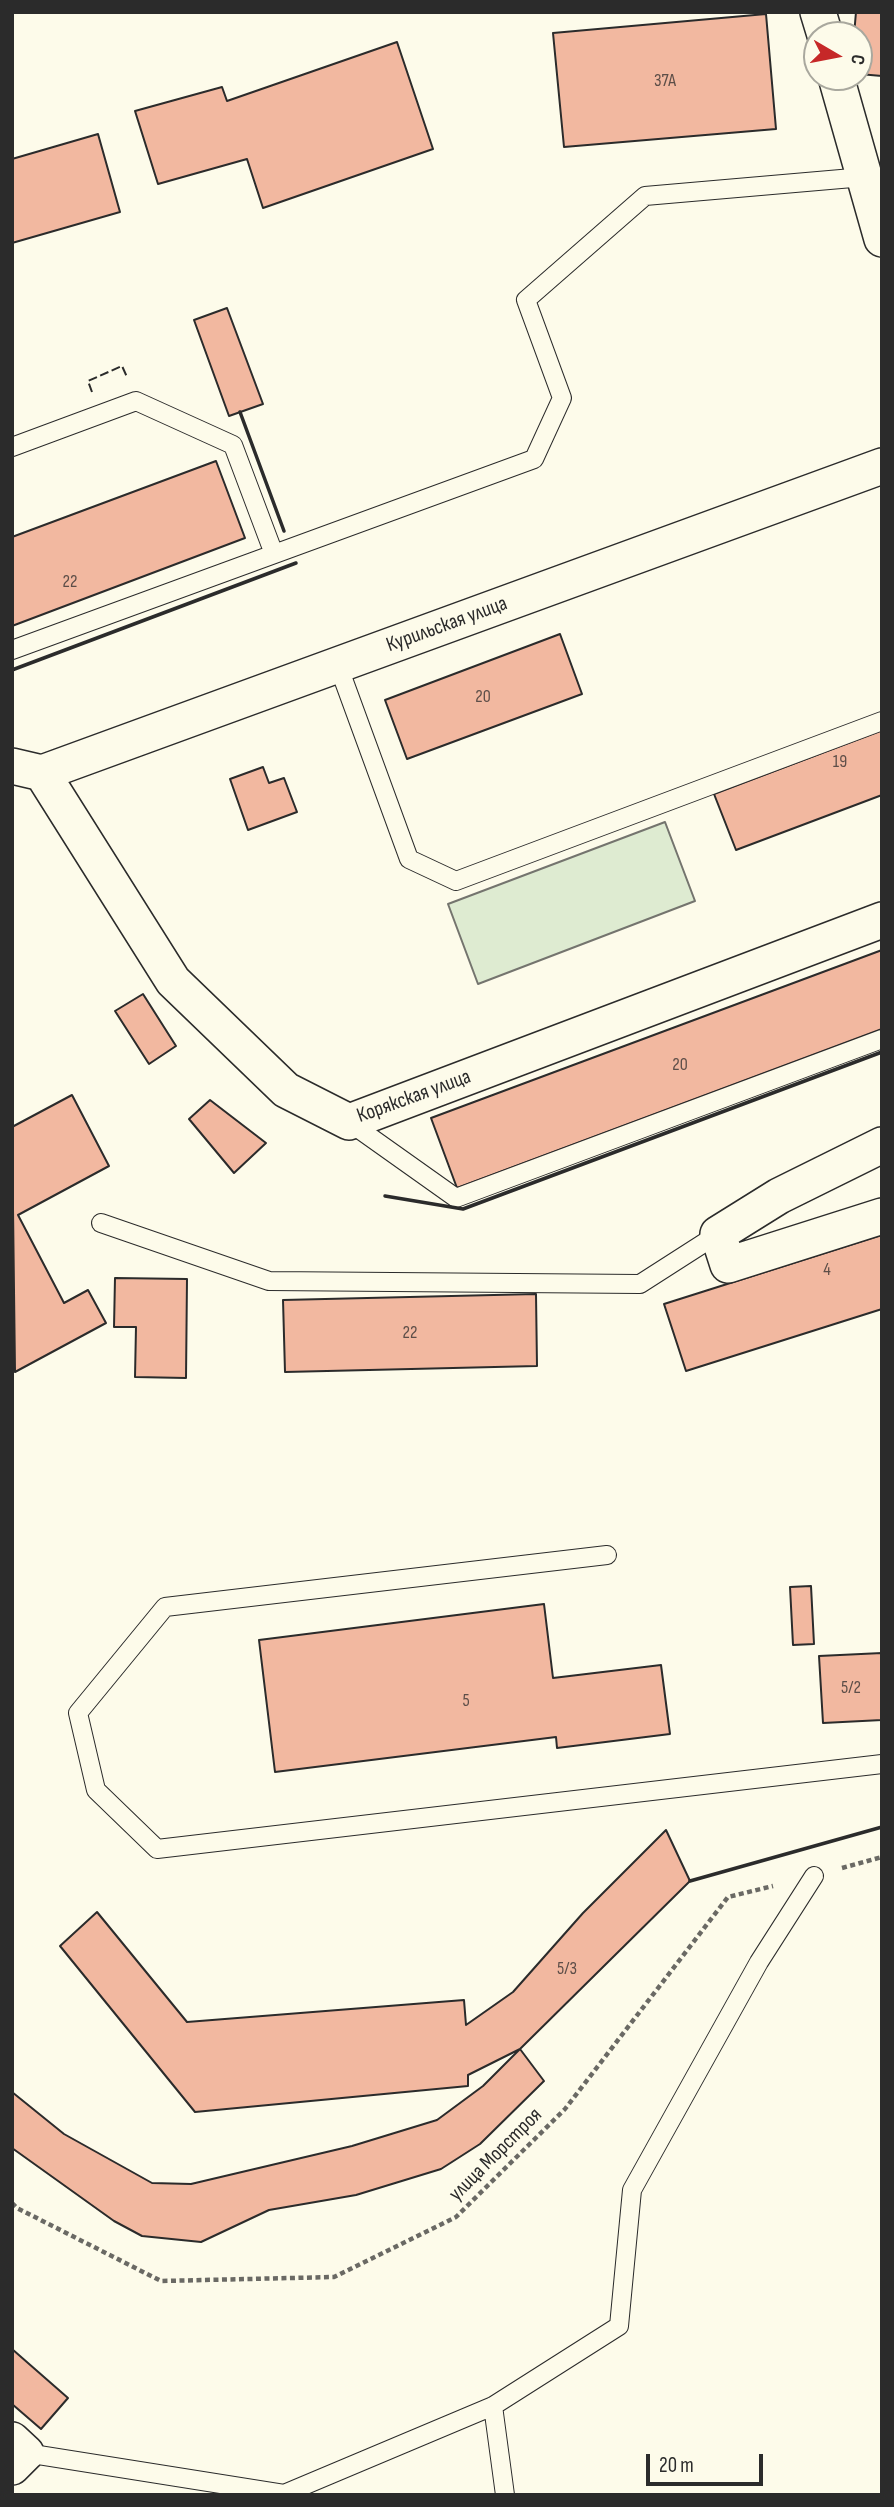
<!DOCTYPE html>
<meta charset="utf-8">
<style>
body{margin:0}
#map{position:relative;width:894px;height:2507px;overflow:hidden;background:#fdfbea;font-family:"Sofia Sans Condensed",sans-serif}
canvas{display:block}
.frame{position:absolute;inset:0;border:14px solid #2b2b2b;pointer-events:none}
.north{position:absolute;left:803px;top:21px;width:70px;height:70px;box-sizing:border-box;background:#fdfbea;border:2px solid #a9a89e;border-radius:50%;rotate:100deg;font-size:19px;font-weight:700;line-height:28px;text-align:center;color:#2b2b2b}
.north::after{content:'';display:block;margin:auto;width:24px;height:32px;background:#c62828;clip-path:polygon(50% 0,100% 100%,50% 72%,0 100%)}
.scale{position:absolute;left:646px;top:2454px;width:117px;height:32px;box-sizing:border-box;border:4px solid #2b2b2b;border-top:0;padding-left:9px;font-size:21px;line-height:24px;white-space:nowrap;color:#2b2b2b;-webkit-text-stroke:5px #fdfbea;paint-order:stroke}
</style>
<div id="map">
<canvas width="894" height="2507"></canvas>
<div class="frame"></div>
<div class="north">С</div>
<div class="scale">20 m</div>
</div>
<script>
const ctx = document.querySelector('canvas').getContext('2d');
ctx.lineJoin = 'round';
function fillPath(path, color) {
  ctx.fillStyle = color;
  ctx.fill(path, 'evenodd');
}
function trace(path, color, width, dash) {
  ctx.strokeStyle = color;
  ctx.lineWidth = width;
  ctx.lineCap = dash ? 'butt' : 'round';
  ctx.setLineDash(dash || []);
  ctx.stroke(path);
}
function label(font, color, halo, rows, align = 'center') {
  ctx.font = font + ' "Sofia Sans Condensed",sans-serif';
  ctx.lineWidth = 5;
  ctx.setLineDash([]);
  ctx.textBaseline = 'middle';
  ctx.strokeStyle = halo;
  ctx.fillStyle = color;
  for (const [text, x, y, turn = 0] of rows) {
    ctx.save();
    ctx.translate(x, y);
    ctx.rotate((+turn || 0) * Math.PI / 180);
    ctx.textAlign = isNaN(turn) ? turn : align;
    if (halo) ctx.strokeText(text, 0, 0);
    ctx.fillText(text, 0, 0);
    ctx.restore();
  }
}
const green = new Path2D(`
 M665 822 695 901 478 984 448 904Z`);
fillPath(green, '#deebd1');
trace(green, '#74746e', 2);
const building = new Path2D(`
 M856 12H882V76L859 74V35H854Z
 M766 14 776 129 564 147 553 33Z
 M397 42 433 149 263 208 247 159 158 184 135 111 222 87 227 101Z
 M98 134 120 212 12 243V159Z
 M227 308 263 404 229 416 194 320Z
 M216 461 245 538 12 626V537Z
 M560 634 582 694 407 759 385 700Z
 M882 730V795L736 850 714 794Z
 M263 767 269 783 284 778 297 812 248 830 230 779Z
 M882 950V1029L457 1188 431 1118Z
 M143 994 176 1046 149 1064 115 1011Z
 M72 1095 109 1166 18 1215 64 1303 88 1290 106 1323 15 1372 12 1127Z
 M210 1100 266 1143 234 1173 189 1119Z
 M882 1235V1309L686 1371 664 1304Z
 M115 1278 187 1279 186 1378 135 1377 136 1327H114Z
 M536 1294 537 1366 285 1372 283 1300Z
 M811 1586 814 1644 793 1645 790 1587Z
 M544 1604 553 1678 661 1665 670 1734 557 1748 556 1737 275 1772 259 1640Z
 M882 1653V1720L823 1723 819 1656Z
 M666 1830 690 1881 520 2049 468 2075V2086L195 2112 60 1946 97 1912 187 2022 464 2000 466 2025 513 1992 583 1913Z
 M520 2049 544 2081 480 2144 441 2169 356 2195 269 2210 201 2242 142 2236 114 2221 12 2148V2092L64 2134 152 2183 191 2184 352 2146 437 2120 483 2086Z
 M12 2349 68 2398 41 2429 12 2404Z`);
fillPath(building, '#f2b8a0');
trace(building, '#2b2b2b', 2);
const lane = new Path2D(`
 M12 447 136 401 233 445 274 554
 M12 650 534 459 562 398 526 300 645 196 864 177
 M338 665 409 859 456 881 882 721
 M349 1122 456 1198 882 1039
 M101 1223 269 1281 640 1284 718 1234
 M607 1555 165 1607 78 1713 96 1790 157 1849 882 1764
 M493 2406 505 2495
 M26 2453 284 2494 493 2406 619 2326 632 2190 759 1962 814 1876`);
const street = new Path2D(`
 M818 12 825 35
 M836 77 882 239
 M12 766 42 773 882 466
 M42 773 173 981 286 1090 349 1122 882 920
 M882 1145 779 1196 718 1234 728 1265 882 1216
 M12 2440 26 2453 12 2467`);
trace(lane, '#2b2b2b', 20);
trace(street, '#2b2b2b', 38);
trace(new Path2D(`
 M842 1868 882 1857
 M12 2203 17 2208 161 2281 334 2277 456 2217 565 2109 728 1897 773 1886`), '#6a6964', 4.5, [5, 3.5]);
trace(lane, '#fdfbea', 18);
trace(street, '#fdfbea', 35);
trace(new Path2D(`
 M92 392 88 381 122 366 127 377`), '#2b2b2b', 2, [9, 3.5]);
trace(new Path2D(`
 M240 412 284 531
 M12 670 296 563
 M385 1196 463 1209 882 1052
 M690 1881 882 1827`), '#2b2b2b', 3.5);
label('18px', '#5d4e48', null, [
 ["37А",665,81],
 ["22",70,582],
 ["20",483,697],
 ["19",840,762],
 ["20",680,1065],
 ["4",827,1270],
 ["22",410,1333],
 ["5/2",851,1688],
 ["5",466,1701],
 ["5/3",567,1969]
]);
label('21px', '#2b2b2b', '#fdfbea', [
 ["Курильская улица",447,625,-20],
 ["Корякская улица",414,1097,-20],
 ["улица Морстроя",496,2155,-45]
]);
</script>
